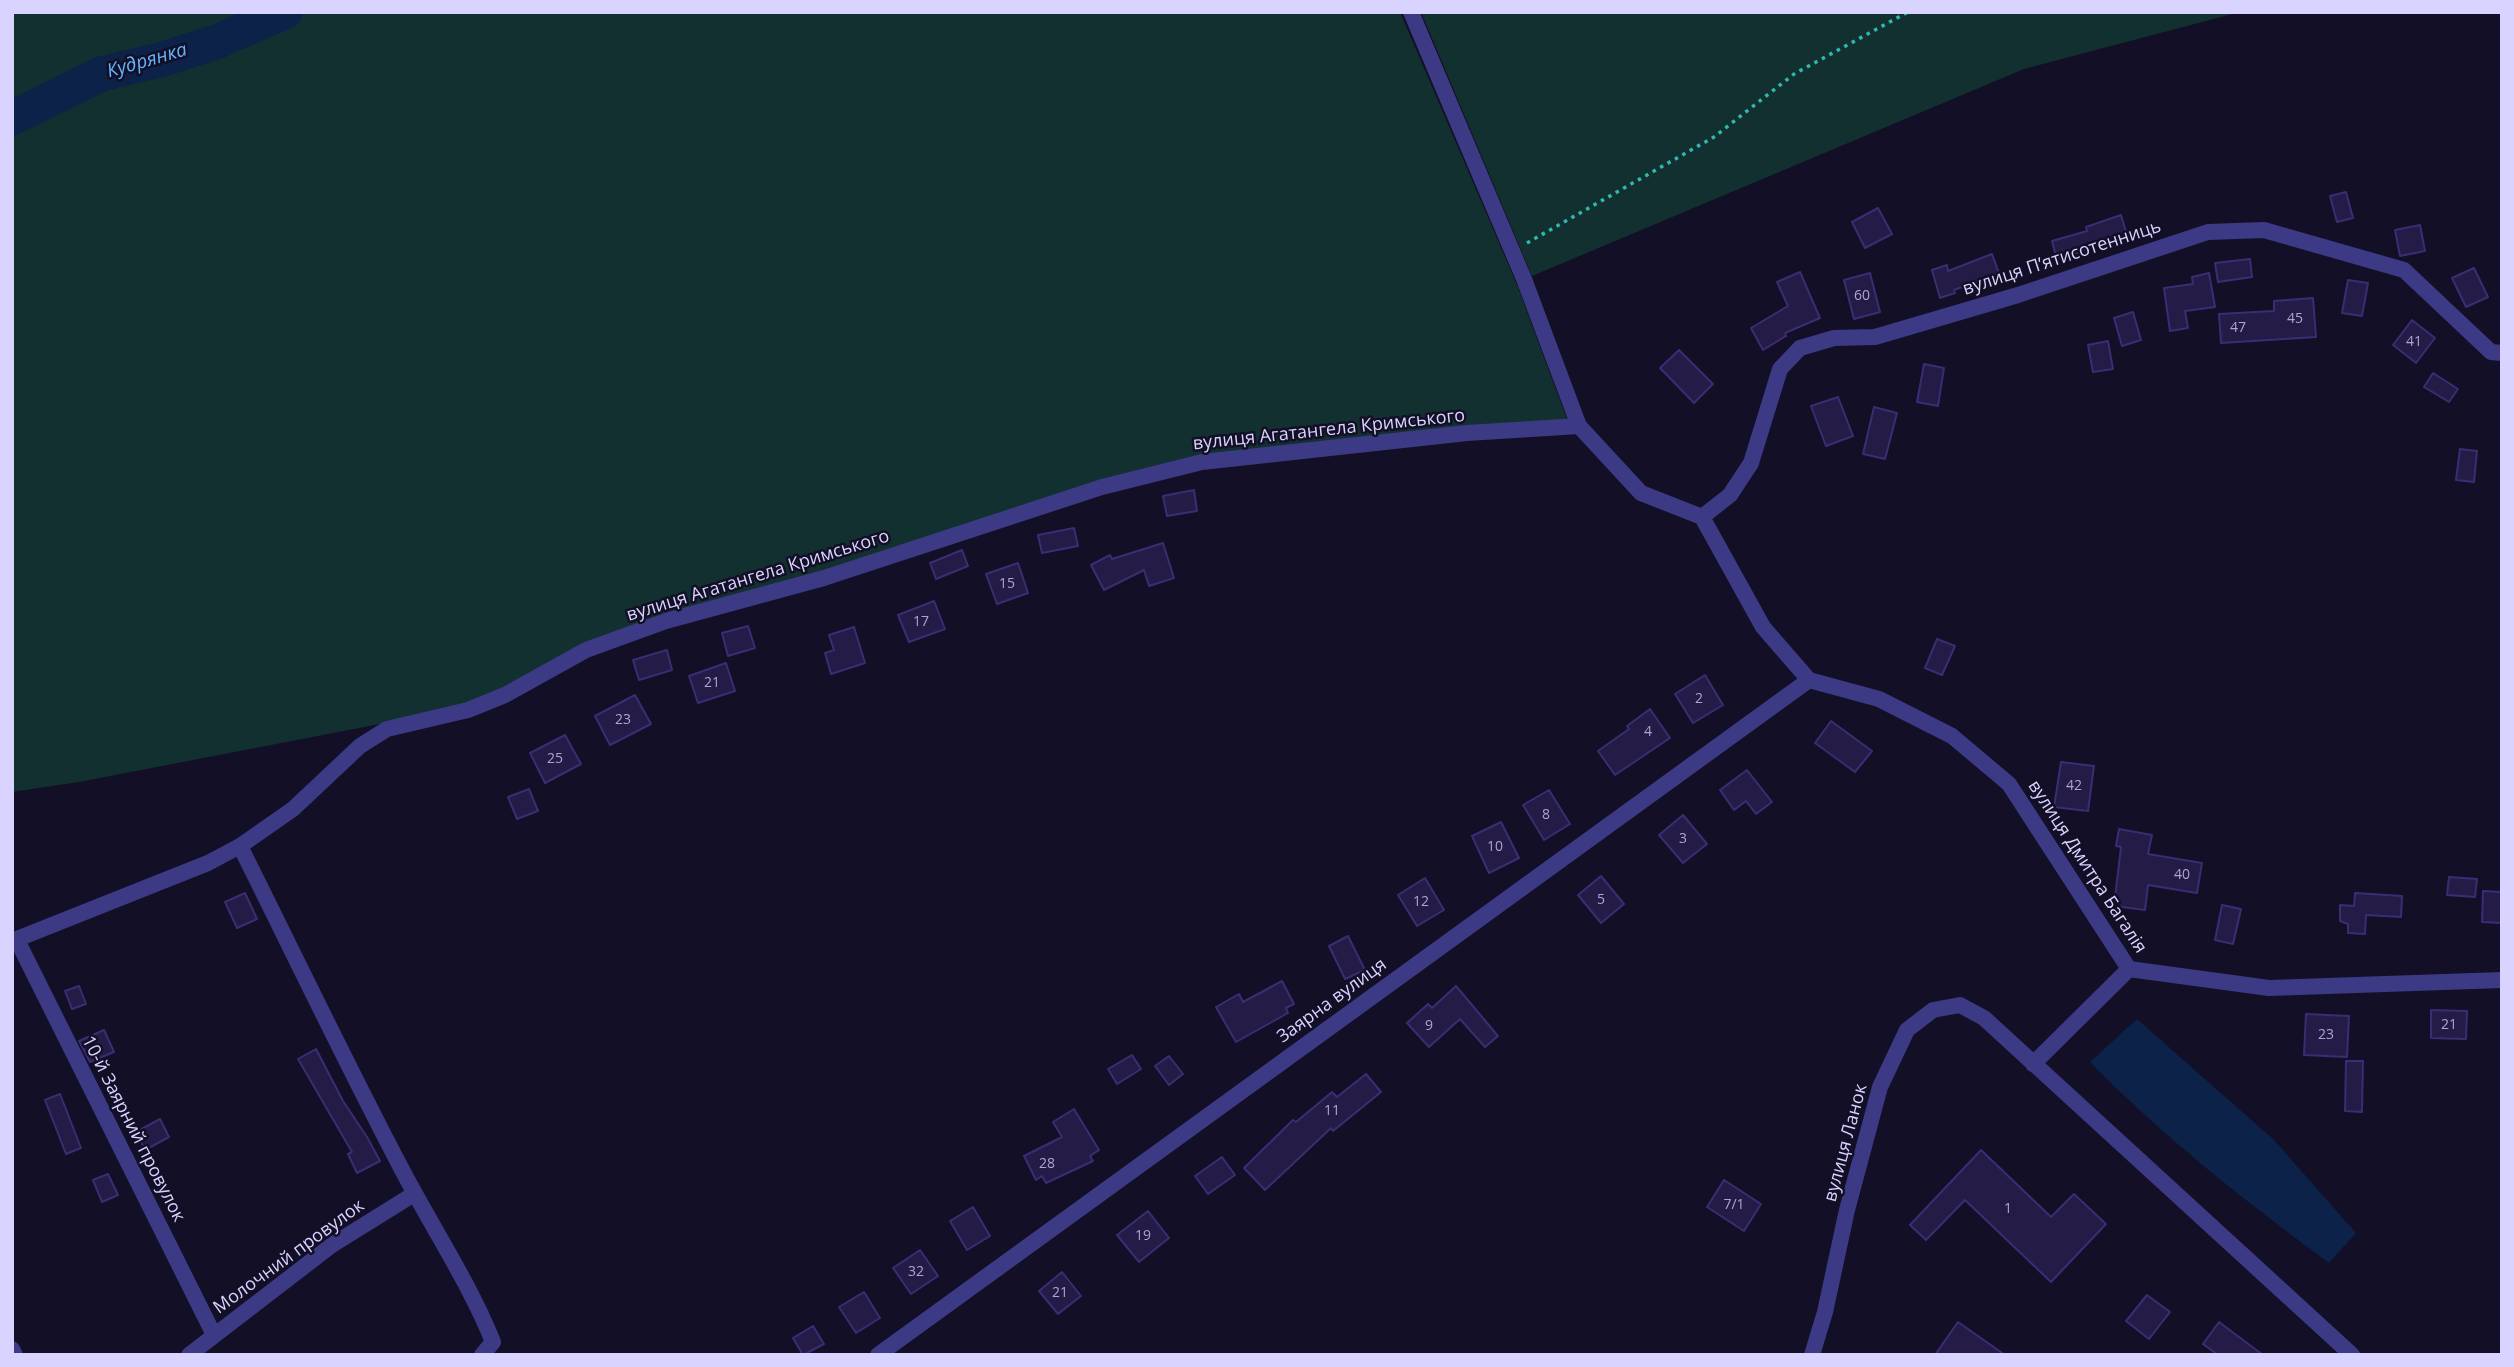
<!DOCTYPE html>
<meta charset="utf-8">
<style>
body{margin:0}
#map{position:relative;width:2514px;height:1367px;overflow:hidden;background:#130f26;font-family:"Open Sans",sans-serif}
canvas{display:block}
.frame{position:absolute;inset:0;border:14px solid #d9d4ff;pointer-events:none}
</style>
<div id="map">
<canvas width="2514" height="1367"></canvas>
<div class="frame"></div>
</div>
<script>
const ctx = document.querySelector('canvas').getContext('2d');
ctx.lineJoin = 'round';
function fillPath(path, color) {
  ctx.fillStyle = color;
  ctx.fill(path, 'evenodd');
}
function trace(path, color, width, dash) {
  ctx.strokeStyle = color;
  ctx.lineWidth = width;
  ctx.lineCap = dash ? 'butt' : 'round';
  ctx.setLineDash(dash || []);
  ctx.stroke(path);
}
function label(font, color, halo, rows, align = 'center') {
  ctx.font = font + ' "Open Sans",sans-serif';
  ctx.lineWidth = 5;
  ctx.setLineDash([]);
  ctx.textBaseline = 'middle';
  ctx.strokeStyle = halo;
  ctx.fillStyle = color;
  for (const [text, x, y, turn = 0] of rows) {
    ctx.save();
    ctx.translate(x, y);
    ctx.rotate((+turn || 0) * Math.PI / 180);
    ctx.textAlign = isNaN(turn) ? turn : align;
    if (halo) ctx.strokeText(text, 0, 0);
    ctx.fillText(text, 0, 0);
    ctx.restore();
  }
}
fillPath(new Path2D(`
 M12 12H1400L1517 285 1567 419 1201 457 823 572 664 615 466 704 385 723 79 782 12 792Z
 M1421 12H2240L2024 69 1532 276Z`), '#12302f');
fillPath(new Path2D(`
 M2137 1019 2274 1140 2356 1233 2329 1263C2245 1201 2163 1137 2090 1062Z`), '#0c2248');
trace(new Path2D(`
 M12 118 101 74 160 60 216 42 285 12`), '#0c2248', 35);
const building = new Path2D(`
 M2346 192 2353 218 2337 222 2330 196Z
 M1878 208 1892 234 1865 248 1852 222Z
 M2121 215 2127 235 2057 260 2052 241 2087 231 2086 227Z
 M2420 225 2425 251 2400 256 2395 230Z
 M1992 254 1999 273 1954 290 1955 293 1940 298 1932 270 1947 265 1948 271Z
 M2250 259 2252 277 2218 282 2215 263Z
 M2474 268 2488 297 2466 307 2452 278Z
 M1800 272 1820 318 1785 333 1786 336 1763 350 1751 328 1788 306 1777 282Z
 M1870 273 1880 312 1854 319 1844 280Z
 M2209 273 2215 307 2185 311 2188 328 2170 331 2164 288 2193 284 2192 277Z
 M2348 280 2368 283 2362 316 2342 313Z
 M2313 298 2316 337 2221 343 2219 314 2274 311V301Z
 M2133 312 2141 340 2122 346 2114 318Z
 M2412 320 2435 338 2416 363 2393 345Z
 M2108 341 2113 369 2093 372 2088 345Z
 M1679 350 1713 384 1694 403 1660 368Z
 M1924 364 1944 368 1938 406 1917 402Z
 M2433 373 2458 389 2449 402 2424 387Z
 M1838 397 1853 436 1826 446 1811 406Z
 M1874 407 1897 413 1885 459 1863 454Z
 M2460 449 2477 451 2474 482 2456 480Z
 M1194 490 1197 511 1167 516 1163 496Z
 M1074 528 1078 546 1042 553 1038 535Z
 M1163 543 1174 578 1149 586 1144 570 1104 590 1091 565 1110 555 1112 559Z
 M962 550 968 566 936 579 930 563Z
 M1018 563 1028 593 997 604 986 574Z
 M934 601 945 629 909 642 898 615Z
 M748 626 755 648 728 656 722 633Z
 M854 627 865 663 831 674 825 653 834 650 829 635Z
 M1937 639 1955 646 1942 675 1925 668Z
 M667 650 672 670 639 680 633 660Z
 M726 663 735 691 698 703 689 676Z
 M1705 675 1723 705 1693 723 1675 694Z
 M635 695 651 724 610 745 595 716Z
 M1650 709 1670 738 1615 775 1598 751 1629 729 1627 726Z
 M1831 721 1872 751 1855 772 1815 743Z
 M565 735 581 764 545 783 530 753Z
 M2061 762 2094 766 2088 811 2054 807Z
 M1747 770 1772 802 1756 814 1746 801 1734 810 1720 790Z
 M529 789 538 811 517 819 508 797Z
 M1549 790 1570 824 1544 840 1523 805Z
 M1683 815 1707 844 1683 863 1659 835Z
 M1501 822 1519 858 1489 873 1472 836Z
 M2119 829 2152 835 2148 854 2202 863 2197 893 2148 885 2145 910 2114 906 2121 847 2116 846Z
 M1601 876 1624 904 1601 923 1578 895Z
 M2449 877 2477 879 2475 897 2447 895Z
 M1425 878 1444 910 1417 926 1398 895Z
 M2483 891 2502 892V923L2482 922Z
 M245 893 257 919 237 928 225 902Z
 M2355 893 2402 896 2401 917 2366 915 2365 934 2348 933V924L2340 921V905L2354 906Z
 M2222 905 2241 909 2233 944 2215 940Z
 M1348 936 1365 970 1345 979 1329 946Z
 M1282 981 1294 1004 1286 1008 1288 1013 1236 1042 1216 1007 1239 994 1243 1002Z
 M79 986 86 1004 72 1009 65 991Z
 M1456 986 1498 1036 1485 1047 1460 1019 1429 1047 1407 1023 1428 1004 1432 1008Z
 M2431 1010 2467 1011 2466 1039 2431 1038Z
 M2306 1014 2349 1016 2347 1057 2304 1055Z
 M104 1030 114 1052 90 1062 79 1041Z
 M316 1049 343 1101 367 1137 380 1161 357 1173 348 1154 352 1152 298 1059Z
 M1132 1055 1141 1069 1117 1084 1108 1069Z
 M1169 1056 1183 1074 1169 1085 1155 1066Z
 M2346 1061H2363L2362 1112 2345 1111Z
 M1366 1074 1381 1092 1333 1131 1331 1128 1265 1190 1244 1168 1293 1120 1296 1122 1332 1092 1337 1097Z
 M60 1094 81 1148 66 1154 45 1100Z
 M1074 1109 1099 1150 1090 1156 1093 1161 1046 1183 1042 1176 1036 1180 1024 1156 1062 1137 1053 1122Z
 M160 1119 169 1137 145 1150 136 1132Z
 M1981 1150 2051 1217 2074 1194 2106 1224 2051 1282 1965 1200 1926 1240 1910 1225Z
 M1222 1157 1235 1175 1208 1194 1195 1176Z
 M108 1174 118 1195 102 1202 93 1180Z
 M1724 1180 1761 1204 1744 1231 1707 1207Z
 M973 1207 990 1236 967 1250 950 1221Z
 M1148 1211 1169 1238 1139 1262 1117 1235Z
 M920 1250 938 1276 911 1294 893 1268Z
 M1062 1272 1081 1296 1058 1314 1039 1291Z
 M864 1292 880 1318 856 1333 839 1307Z
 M2147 1295 2170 1312 2149 1339 2126 1321Z
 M1958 1322 2005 1355H1935Z
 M2219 1322 2263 1355H2218L2203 1344Z
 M813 1326 824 1344 803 1355 793 1338Z`);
fillPath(building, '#241b47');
trace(building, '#3b2d73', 2);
trace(new Path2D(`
 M1527 243 1714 137 1794 74 1908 12`), '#2fb8b0', 3.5, [3.5, 5]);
trace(new Path2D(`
 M1411 12 1524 279 1579 426 1641 493 1702 517 1763 627 1809 680 1879 699 1952 736 2009 784 2129 969 2269 988 2502 980
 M1702 517 1730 495 1751 463 1780 369 1800 348 1834 338 1875 337 2018 295 2208 232 2264 230 2404 270 2491 352 2502 353
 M240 846C293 952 344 1059 399 1164 430 1224 468 1280 493 1342L482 1355
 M17 940 214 1335
 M12 941 208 863 240 846 293 809 360 746 387 729 468 710 505 695 586 650 666 621 824 578 1102 487 1202 462 1467 433 1579 426
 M2033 1064 2129 969
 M12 1349 15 1355
 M189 1355 332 1245 414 1194
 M878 1355 1809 680
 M1812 1355 1825 1312 1847 1210 1880 1087 1907 1030 1933 1010 1960 1005 1984 1018 2352 1355`), '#3d3a85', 16);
label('14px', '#aca6d1', null, [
 ["60",1862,296],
 ["45",2295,319],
 ["47",2238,328],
 ["41",2414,342],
 ["15",1007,584],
 ["17",921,622],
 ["21",712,683],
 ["2",1699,699],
 ["23",623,720],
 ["4",1648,732],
 ["25",555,759],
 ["42",2074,786],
 ["8",1546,815],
 ["3",1683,839],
 ["10",1495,847],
 ["40",2182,875],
 ["5",1601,900],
 ["12",1421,902],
 ["21",2449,1025],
 ["9",1429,1026],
 ["23",2326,1035],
 ["11",1332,1111],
 ["28",1047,1164],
 ["7/1",1734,1205],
 ["1",2008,1209],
 ["19",1143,1236],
 ["32",916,1272],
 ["21",1060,1293]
]);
label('18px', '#d9d4ff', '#130f26', [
 ["вулиця Пʼятисотенниць",2062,258,-18],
 ["вулиця Агатангела Кримського",1329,430,-6],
 ["вулиця Агатангела Кримського",758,576,-17],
 ["вулиця Дмитра Багалія",2087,867,57],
 ["Заярна вулиця",1332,1001,-36],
 ["10-й Заярний провулок",133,1129,63],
 ["вулиця Ланок",1846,1143,-75],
 ["Молочний провулок",289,1257,-36]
]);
label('italic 19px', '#62b6ff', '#130f26', [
 ["Кудрянка",147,61,-16]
]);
</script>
